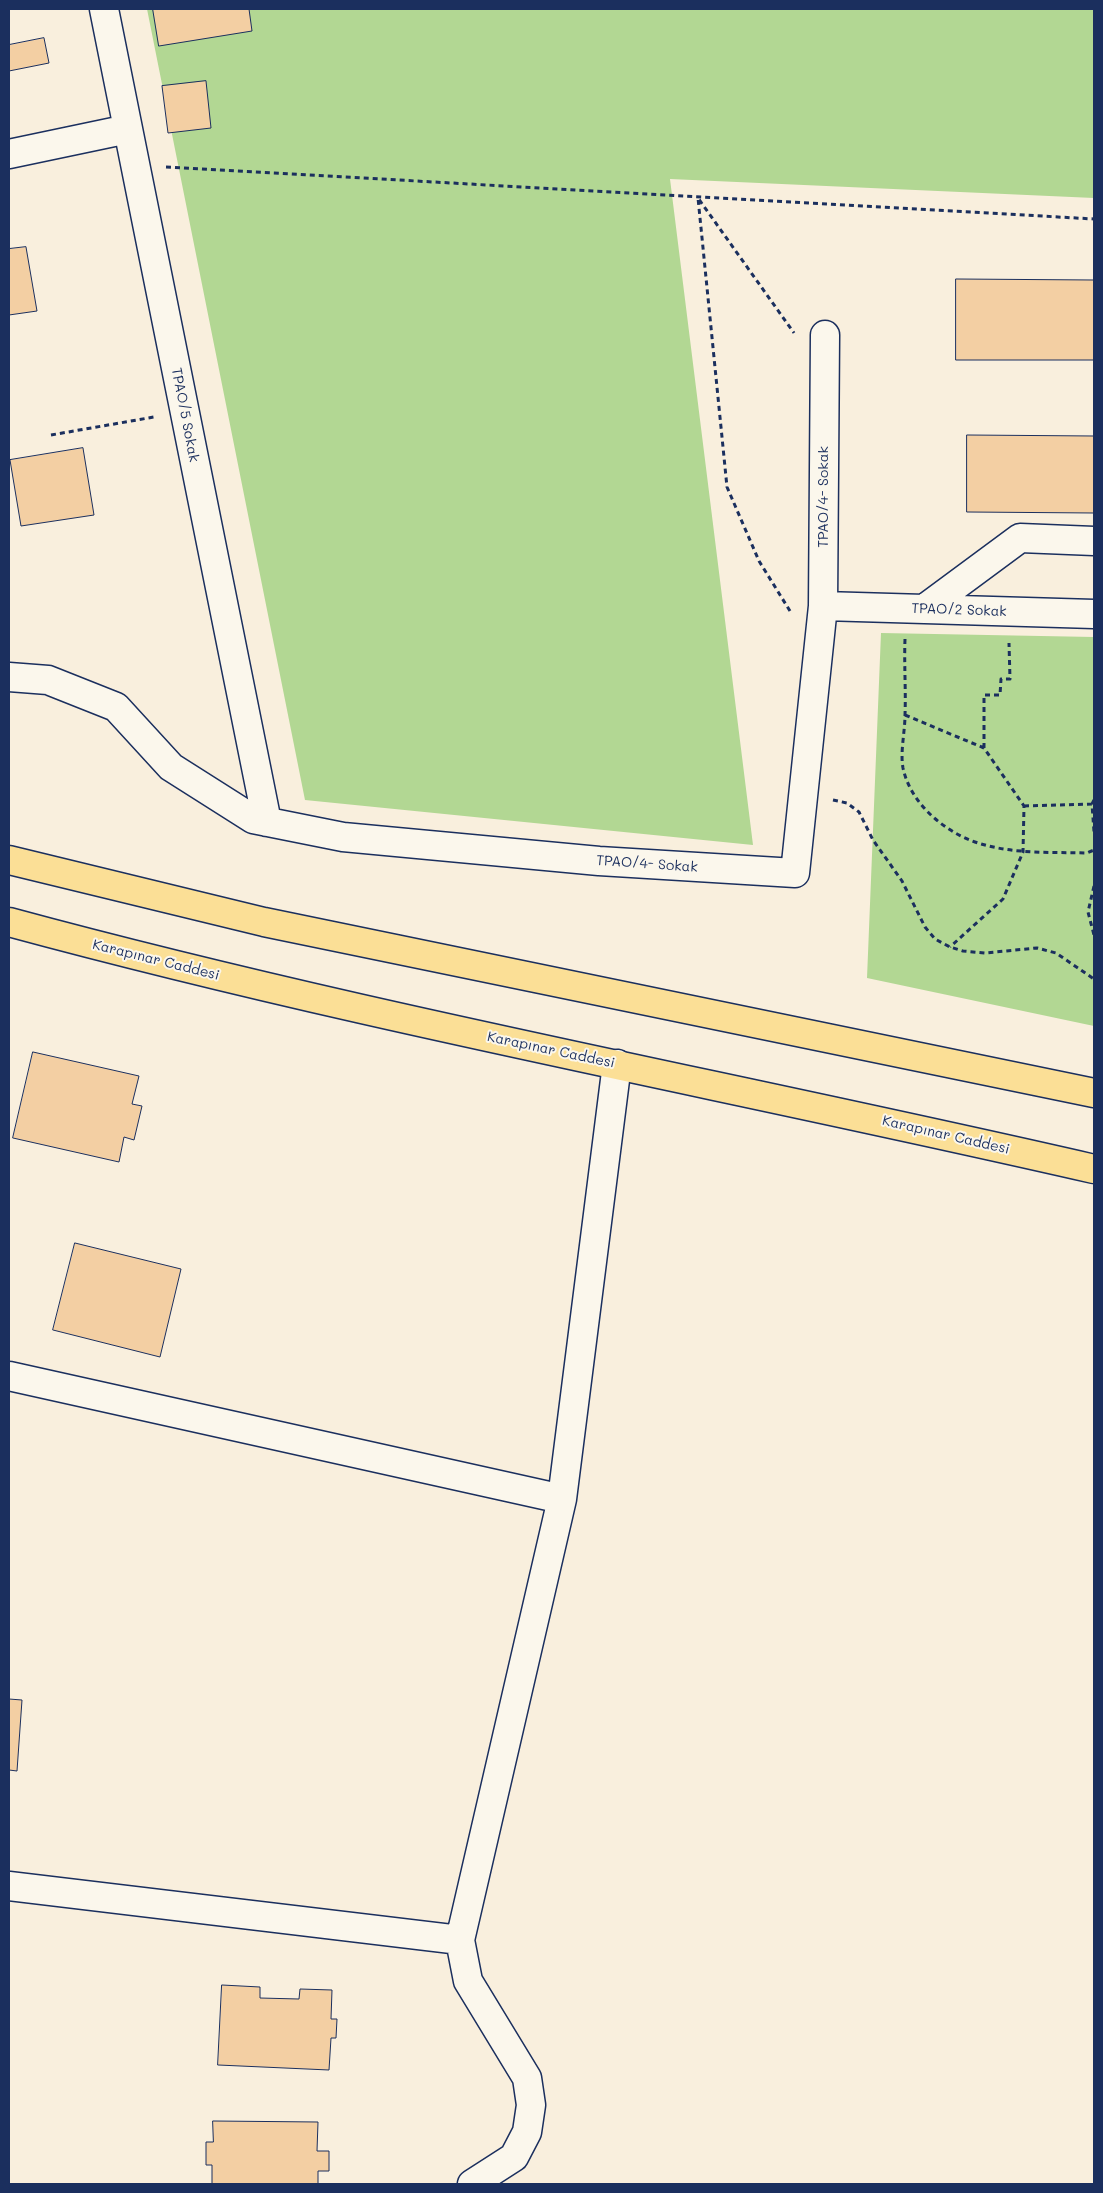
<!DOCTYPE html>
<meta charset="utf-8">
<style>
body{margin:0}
#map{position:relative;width:1103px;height:2193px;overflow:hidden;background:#f9efdd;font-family:Mali,sans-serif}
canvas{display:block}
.frame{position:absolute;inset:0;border:10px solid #1b2f5e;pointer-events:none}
</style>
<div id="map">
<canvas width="1103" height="2193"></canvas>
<div class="frame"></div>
</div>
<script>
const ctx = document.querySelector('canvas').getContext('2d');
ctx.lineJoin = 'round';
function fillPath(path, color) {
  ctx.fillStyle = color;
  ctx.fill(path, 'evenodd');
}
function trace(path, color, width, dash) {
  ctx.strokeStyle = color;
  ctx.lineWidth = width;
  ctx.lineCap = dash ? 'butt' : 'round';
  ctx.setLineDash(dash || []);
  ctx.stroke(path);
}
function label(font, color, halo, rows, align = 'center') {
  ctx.font = font + ' Mali,sans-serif';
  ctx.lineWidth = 4;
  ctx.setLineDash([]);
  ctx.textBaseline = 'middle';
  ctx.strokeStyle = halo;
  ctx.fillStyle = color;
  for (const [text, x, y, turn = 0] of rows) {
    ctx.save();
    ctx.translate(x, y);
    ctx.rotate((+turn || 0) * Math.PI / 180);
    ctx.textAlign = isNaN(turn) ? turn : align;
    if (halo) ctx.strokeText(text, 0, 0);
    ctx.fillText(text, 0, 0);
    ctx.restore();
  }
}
fillPath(new Path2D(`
 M147 9H1094V198L670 179 753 845 305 800Z
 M881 633 1094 637V1026L867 978Z`), '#b2d793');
const building = new Path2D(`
 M153 9H249L252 31 159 46Z
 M44 38 49 63 9 71V45Z
 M206 81 211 128 168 133 162 86Z
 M26 247 37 311 9 315V249Z
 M956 279 1094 280V360H956Z
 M967 435 1094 436V513L967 512Z
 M83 448 94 515 21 526 10 460Z
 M33 1052 139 1076 132 1104 142 1106 134 1140 124 1137 119 1162 13 1138Z
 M75 1243 181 1269 160 1357 53 1330Z
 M9 1699 22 1700 17 1771 9 1770Z
 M222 1985 260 1987V1998L299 1999 300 1989 332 1990 331 2019H337L336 2038H331L329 2070 218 2065Z
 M213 2121 318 2122 317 2151H329V2171H318V2184H212V2165H206V2142H213Z`);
fillPath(building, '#f3cfa3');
trace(building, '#1b2f5e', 1);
const minor = new Path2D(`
 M104 9 267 822
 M9 154 128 129
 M823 606 1094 614
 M924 609 1020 538 1094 541
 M9 677 48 680 116 707 171 767 253 819 343 837 599 861 795 873 823 606 825 335
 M9 1376 562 1499
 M9 1886 460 1940
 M472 2184 514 2157 527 2132 531 2105 527 2078 468 1981 460 1940 562 1499 617 1064`);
const major = new Path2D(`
 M9 860 264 922 1094 1093
 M9 922C367 1019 733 1086 1094 1169`);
trace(minor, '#1b2f5e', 31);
trace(major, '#1b2f5e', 31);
trace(new Path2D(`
 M166 167 1094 219
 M51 435 154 417
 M790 611 759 561 727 487 698 198 794 333
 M905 639C904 665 906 690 905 715 905 732 900 752 903 768 911 806 949 836 985 845 1018 854 1053 852 1087 853L1094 850
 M905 715 984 748 1024 806 1023 852 1003 899 950 947
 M984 748V695H1000L1001 679H1010L1009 643
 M833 800 847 803 859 812 873 840 902 881 925 927 935 939 950 947 963 951 985 953 1037 948 1056 953 1094 979
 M1094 800 1092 804 1094 832
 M1024 806 1092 804
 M1094 886 1088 912 1094 935`), '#1b2f5e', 3, [5, 4]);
trace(minor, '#fbf7ec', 28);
trace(major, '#fbdf96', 28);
label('14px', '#1b2f5e', '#fbf7ec', [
 ["TPAO/5 Sokak",185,415,79],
 ["TPAO/4- Sokak",824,497,-90],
 ["TPAO/2 Sokak",959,610,2],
 ["TPAO/4- Sokak",647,864,4],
 ["Karapınar Caddesi",156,960,14],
 ["Karapınar Caddesi",551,1050,12],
 ["Karapınar Caddesi",946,1135,13]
]);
</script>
